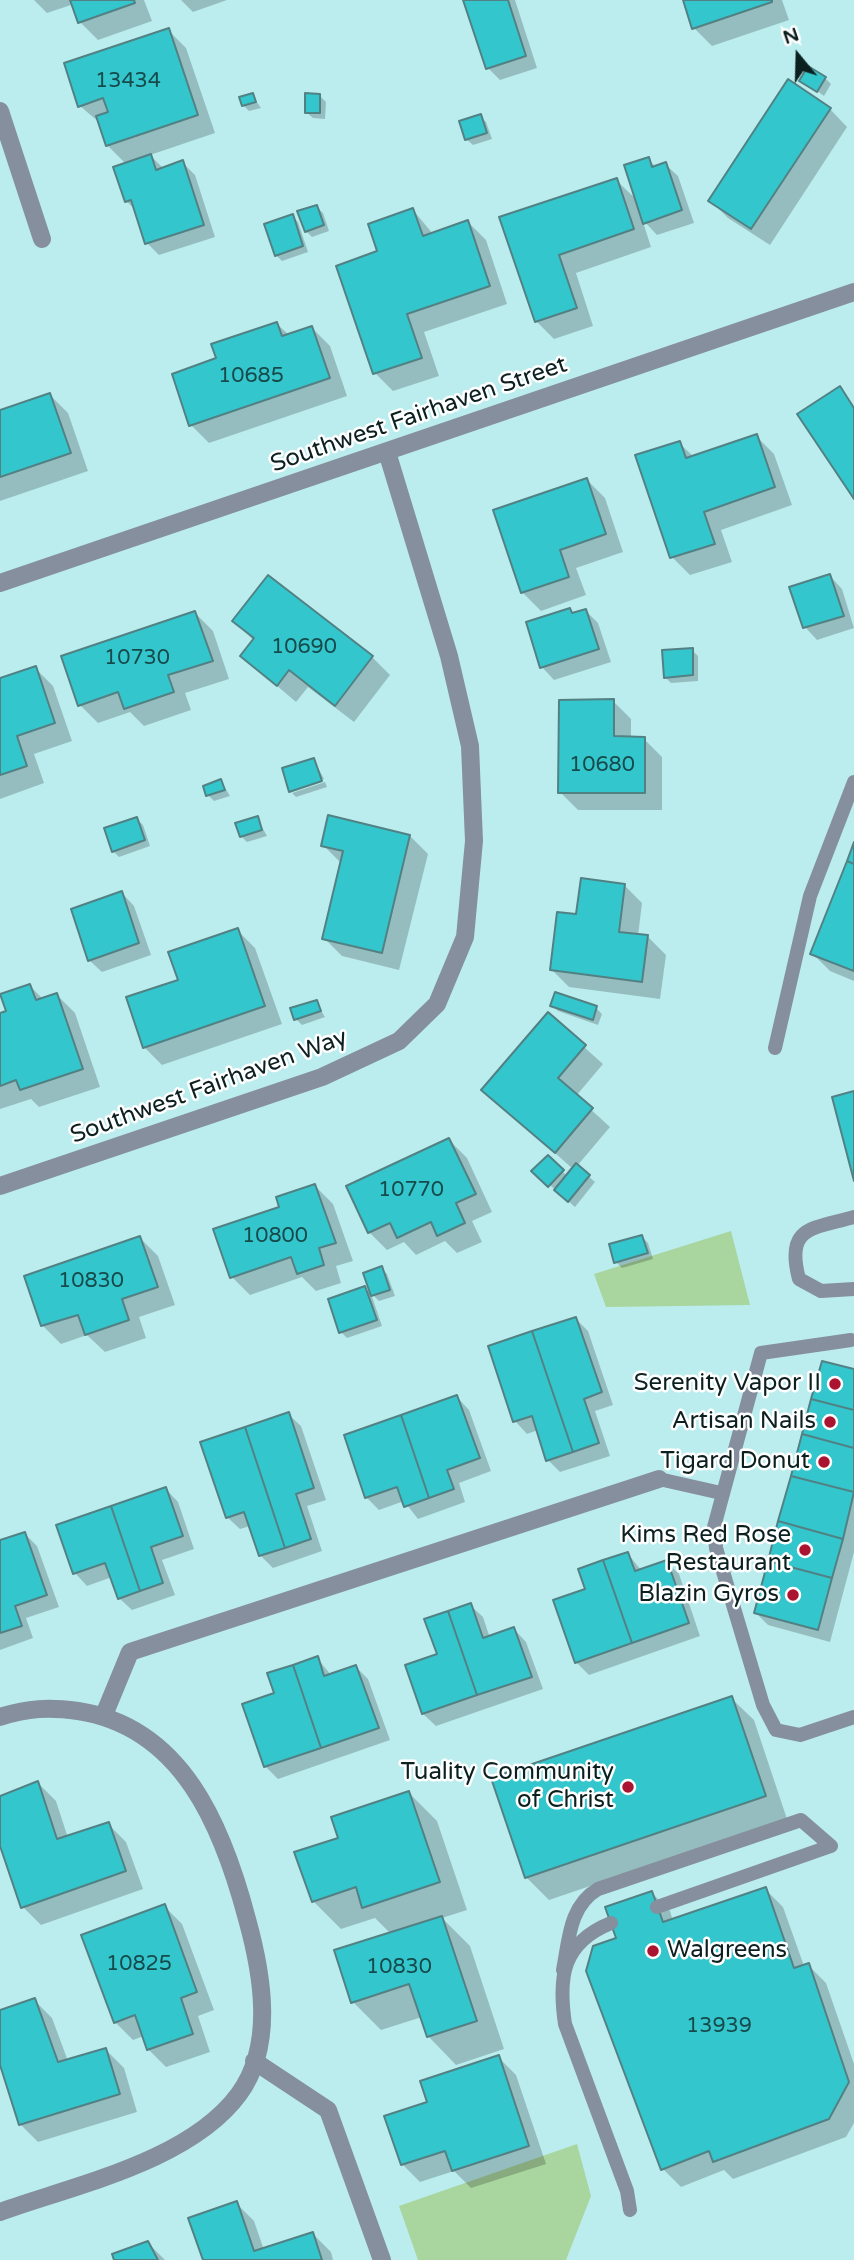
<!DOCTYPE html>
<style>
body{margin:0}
#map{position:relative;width:854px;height:2260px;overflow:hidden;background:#bbedef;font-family:"Varela Round",sans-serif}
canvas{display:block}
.north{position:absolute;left:763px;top:21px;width:70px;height:70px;-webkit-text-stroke:5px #fff;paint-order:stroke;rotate:341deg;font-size:19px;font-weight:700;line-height:28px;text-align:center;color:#0c2020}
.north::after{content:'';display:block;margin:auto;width:24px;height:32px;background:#0c2020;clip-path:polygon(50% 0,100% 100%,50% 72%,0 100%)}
</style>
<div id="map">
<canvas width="854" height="2260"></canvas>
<div class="north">N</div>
</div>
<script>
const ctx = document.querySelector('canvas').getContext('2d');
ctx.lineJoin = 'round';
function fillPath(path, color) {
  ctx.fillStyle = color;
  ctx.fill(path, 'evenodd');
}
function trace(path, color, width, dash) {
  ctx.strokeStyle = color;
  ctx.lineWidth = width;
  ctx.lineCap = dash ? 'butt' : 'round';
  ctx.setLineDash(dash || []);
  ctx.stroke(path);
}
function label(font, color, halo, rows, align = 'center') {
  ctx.font = font + ' "Varela Round",sans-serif';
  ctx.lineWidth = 5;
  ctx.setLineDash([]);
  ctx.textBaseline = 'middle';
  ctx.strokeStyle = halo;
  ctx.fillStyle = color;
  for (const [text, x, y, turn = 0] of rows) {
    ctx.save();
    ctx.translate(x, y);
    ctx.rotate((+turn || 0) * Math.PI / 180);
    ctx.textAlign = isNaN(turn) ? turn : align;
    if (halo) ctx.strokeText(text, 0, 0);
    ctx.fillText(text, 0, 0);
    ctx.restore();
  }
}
fillPath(new Path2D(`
 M731 1231 750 1305 606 1307 594 1274Z
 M577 2144 591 2196 566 2260H418L399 2206Z`), '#a9d59e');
fillPath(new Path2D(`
 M34 0H144L152 21 98 40 80 22 74 4 47 13Z
 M181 0H227L193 12Z
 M465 0H515L537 68 500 80 488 68Z
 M685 0H782L789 20 712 46 694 28Z
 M168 30 186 48 215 133 150 155 164 169 182 162 195 175 215 237 159 255 147 243 137 211 126 201V164L108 146 100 123 80 106Z
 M825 78 831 84 824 96 802 80Z
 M252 95 261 108 249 111 243 105Z
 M320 96 326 102 325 119 313 118 306 112Z
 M830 109 847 127 770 245 728 218 710 200Z
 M480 116 486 122 492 139 473 145 467 140 461 122Z
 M648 159 656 167 665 164 678 176 694 223 657 235 642 219 651 247 576 273 593 326 554 339 536 321 501 219 616 180 638 201Z
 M317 207 323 213 329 231 312 237 306 231Z
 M413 210 433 234 468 222 486 240 507 304 424 332 439 376 393 391 375 373 380 253Z
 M292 216 298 222 308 252 282 261 276 255Z
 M277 324 289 335 312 328 330 346 347 396 209 443 191 425 218 360Z
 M50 395 68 413 88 471 0 501V412Z
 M756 436 774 454 792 505 721 530 732 562 690 575 672 557 679 443 694 457Z
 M587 480 605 498 623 552 576 568 586 595 541 611 523 593 495 511Z
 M830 576 842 589 854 628 817 640 805 627Z
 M269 577 372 657 390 675 354 722 308 687 296 702 242 656 254 641 234 621Z
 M570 610 574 614 586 611 598 623 611 662 554 680 542 667Z
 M195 613 213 631 229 679 185 693 191 710 144 726 130 712 98 723 80 705Z
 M692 650 698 656V681L671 683 665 677Z
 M35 668 53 686 72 741 34 754 44 783 0 799V680Z
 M613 701 631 719V738L644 739 662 757V810H578L560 792Z
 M314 760 324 779 292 789V792L284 769Z
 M221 781 230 796 214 801 208 795Z
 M325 782 327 787 296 797 292 793Z
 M257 818 267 836 247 842 241 836Z
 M137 819 143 825 150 846 119 857 113 851Z
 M410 836 428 854 399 970 342 956 324 938 341 863 323 845Z
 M854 848V981L830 971 812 953Z
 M624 885 642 903 638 936 648 937 666 955 660 999 569 987 551 969 578 916Z
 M122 893 134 906 151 955 102 972 89 960Z
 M237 930 255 948 282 1024 162 1065 144 1047 180 981Z
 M30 986 44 1000 57 995 75 1013 100 1087 39 1107 31 1099 0 1109V1015L8 1012Z
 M316 1002 325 1017 302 1025 296 1019Z
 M552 1005 596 1008 602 1014 598 1025 558 1011Z
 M548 1015 603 1064 576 1096 610 1127 577 1166 595 1182 575 1207 534 1171 548 1157 567 1176 573 1169 484 1090Z
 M449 1140 467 1158 492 1212 472 1221 482 1242 457 1253 445 1241 416 1255 404 1242 387 1250 369 1232Z
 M315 1186 333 1204 353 1261 336 1266 341 1283 316 1291 302 1277 250 1295 232 1277 281 1209Z
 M642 1237 648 1243 653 1259 622 1268 616 1262Z
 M140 1238 158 1256 175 1305 139 1317 146 1338 105 1352 87 1335 61 1344 43 1326 26 1277Z
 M381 1268 387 1274 395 1296 379 1301 373 1295Z
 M365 1288 371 1294 382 1326 347 1338 341 1332Z
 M576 1319 588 1331 613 1405 595 1411 610 1456 560 1472 548 1460 538 1430 527 1434 515 1421Z
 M854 1371V1552L830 1642 768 1625 756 1613Z
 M457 1397 469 1410 491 1471 459 1483 465 1502 418 1519 404 1501 379 1510 367 1498 346 1436Z
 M288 1414 301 1426 326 1500 307 1506 322 1551 273 1568 260 1555 250 1526 240 1529 227 1517Z
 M166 1489 178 1502 194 1549 162 1560 175 1595 132 1610 119 1598 112 1577 87 1586 75 1573Z
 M25 1534 37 1546 59 1607 26 1618 33 1638 0 1650V1542Z
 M628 1554 641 1570 667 1562 679 1574 700 1636 589 1675 576 1662 587 1590Z
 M470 1605 483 1617 490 1638 514 1629 526 1642 543 1689 436 1726 423 1714 439 1655Z
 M317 1658 331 1675 356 1667 368 1679 390 1740 278 1779 266 1767 244 1705 276 1694Z
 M731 1698 754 1720 787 1819 549 1900 527 1878 493 1779Z
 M38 1783 56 1801 68 1838 108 1824 126 1842 143 1889 41 1925 23 1907 0 1840V1797Z
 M409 1793 437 1821 467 1910 442 1918 470 1946 504 2049 456 2065 428 2036 422 2017 381 2030 353 2002 391 1934 375 1918 341 1929 313 1901 340 1839Z
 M765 1889 783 1907 804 1966 808 1965 826 1983 854 2064V2123L846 2137 733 2179 724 2170 681 2187 663 2169 618 1939 652 1893 670 1911 673 1921Z
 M164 1906 182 1924 214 2010 198 2016 210 2052 166 2067 148 2049 144 2036 133 2040 115 2022Z
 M34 2000 52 2018 68 2061 106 2050 124 2068 137 2112 38 2142 20 2124 0 2063V2012Z
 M498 2057 516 2075 546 2164 471 2188 454 2171 420 2182 402 2164Z
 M236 2203 254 2221 264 2250 313 2234 331 2252 333 2260H204Z
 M148 2243 165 2260H116Z`), '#0003');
const building = new Path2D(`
 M70 0H134L135 3 78 23Z
 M463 0H508L526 56 486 69Z
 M683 0H772V2L692 29Z
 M169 28 198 115 106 146 96 116 108 112 103 98 78 107 64 63Z
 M808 66 826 77 817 92 799 81Z
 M788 79 831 108 751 229 708 201Z
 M253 93 256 102 242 106 239 97Z
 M305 93 320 94V113H305Z
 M481 114 487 133 465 140 459 121Z
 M151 154 156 170 183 160 204 225 145 244 131 200 125 202 113 167Z
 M649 157 652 167 666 162 682 210 643 224 624 165Z
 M617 178 634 229 559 255 577 308 535 322 499 217Z
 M317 205 324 225 305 232 297 211Z
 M413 208 423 236 468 220 490 286 407 314 422 358 373 374 336 266 377 251 368 224Z
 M293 214 303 246 275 256 264 224Z
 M277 322 282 336 312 326 330 378 189 426 172 374 216 358 211 344Z
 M840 386 854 408V499L797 414Z
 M50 393 71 453 0 477V410Z
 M757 434 775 487 704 512 715 544 670 558 635 455 680 441 686 458Z
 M587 478 606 534 560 550 569 577 521 593 493 510Z
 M830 574 844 616 803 628 789 587Z
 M268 575 373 656 335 706 289 670 277 686 240 656 254 638 232 621Z
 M570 608 572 613 586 609 599 649 540 668 526 622Z
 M195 611 213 661 168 675 174 692 124 709 118 692 78 706 61 656Z
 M693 648V675L664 678 662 650Z
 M36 666 55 723 17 736 27 766 0 775V678Z
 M614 699V736L645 737V793H558L559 700Z
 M314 758 322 781 289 792 282 768Z
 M221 779 225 790 206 796 203 786Z
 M328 815 410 835 382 953 322 939 343 851 321 846Z
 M258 816 262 830 240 837 235 823Z
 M137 817 145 840 112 852 104 828Z
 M854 842V864L847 861Z
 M847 861 854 864V971L810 954Z
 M581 878 625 884 619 932 648 935 642 982 550 970 557 912 576 914Z
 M122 891 139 943 88 961 71 909Z
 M238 928 265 1006 143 1048 126 997 178 980 168 952Z
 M30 984 36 1000 57 993 83 1069 20 1090 16 1080 0 1086V1013L6 1011 0 994Z
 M555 992 597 1006 593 1020 550 1006Z
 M317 1000 321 1011 294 1020 290 1008Z
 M548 1012 586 1045 558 1078 593 1108 555 1153 481 1090Z
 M854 1091V1181L832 1097Z
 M449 1138 476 1194 456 1203 465 1223 437 1236 431 1222 397 1238 390 1223 368 1233 346 1186Z
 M548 1155 564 1170 548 1187 531 1171Z
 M576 1163 590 1175 568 1202 554 1190Z
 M315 1184 336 1243 319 1248 324 1265 297 1274 291 1257 230 1278 213 1229 279 1207 276 1197Z
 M642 1235 648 1253 614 1263 609 1244Z
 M140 1236 158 1287 122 1299 129 1320 85 1335 78 1315 41 1326 24 1276Z
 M382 1266 390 1290 371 1296 363 1273Z
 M365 1286 377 1320 339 1333 328 1299Z
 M576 1317 602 1392 584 1399 599 1443 573 1452 532 1331Z
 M532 1331 573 1452 546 1461 532 1416 513 1422 488 1346Z
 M822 1361 854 1369V1410L811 1399Z
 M457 1395 480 1458 447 1470 454 1489 429 1498 401 1415Z
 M811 1399 854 1410V1448L802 1434Z
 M289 1412 314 1488 296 1494 311 1539 285 1548 245 1427Z
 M401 1415 429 1498 404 1507 397 1487 365 1498 344 1435Z
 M245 1427 285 1548 259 1556 244 1512 226 1518 200 1442Z
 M802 1434 854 1448V1492L791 1476Z
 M791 1476 854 1492 843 1539 778 1521Z
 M166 1487 183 1536 151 1547 163 1583 140 1591 111 1506Z
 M111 1506 140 1591 118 1599 105 1563 73 1574 56 1525Z
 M778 1521 843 1539 832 1578 768 1561Z
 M25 1532 47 1595 15 1606 22 1626 0 1633V1540Z
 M628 1552 635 1571 667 1560 689 1623 632 1643 603 1560Z
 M603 1560 632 1643 575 1663 553 1600 585 1589 578 1569Z
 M768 1561 832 1578 818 1630 754 1613Z
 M471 1603 483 1638 514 1627 532 1677 477 1695 448 1611Z
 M448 1611 477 1695 422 1714 405 1665 437 1654 424 1619Z
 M318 1656 324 1676 356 1665 379 1728 321 1748 293 1665Z
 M293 1665 321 1748 264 1767 242 1704 274 1693 267 1673Z
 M732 1696 766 1796 525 1878 491 1778Z
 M38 1781 57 1839 109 1822 126 1871 21 1908 0 1846V1796Z
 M409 1791 440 1882 362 1908 356 1887 312 1902 294 1852 338 1838 331 1817Z
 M766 1887 794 1968 809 1963 849 2082 829 2119 713 2162 709 2151 661 2170 586 1971 593 1946 616 1938 605 1907 652 1891 663 1922Z
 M165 1904 197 1992 181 1998 193 2034 147 2050 135 2015 114 2023 81 1935Z
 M442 1916 477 2021 427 2037 409 1984 351 2003 334 1950Z
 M35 1998 58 2062 106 2048 120 2094 19 2125 0 2065V2010Z
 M499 2055 529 2146 452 2171 445 2151 401 2165 384 2116 427 2102 420 2081Z
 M237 2201 254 2251 313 2232 322 2260H203L188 2218Z
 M148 2241 158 2260H114L112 2254Z`);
fillPath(building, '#34c6cd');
trace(building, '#528184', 2);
trace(new Path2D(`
 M775 1048 810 896 854 782
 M854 1217C812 1229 785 1226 799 1279L821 1291 854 1289
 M851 1340 761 1353 714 1527 716 1548 763 1705 776 1730 800 1735 854 1717
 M659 1479 721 1493
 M657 1907 831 1846
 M611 1923C562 1943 558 1977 565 2024L627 2191 630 2210
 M563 1970C569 1940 569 1906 598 1889L801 1820 831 1846`), '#868f9d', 14);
trace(new Path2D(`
 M0 111 42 239
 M0 583 854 292
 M0 1186 322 1077 399 1041 437 1004 465 937 474 841 470 746 449 656 387 452
 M104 1715 130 1652 659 1479
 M0 1717C28 1708 49 1707 78 1711 183 1727 223 1828 247 1919 262 1973 275 2045 239 2094 190 2161 75 2185 0 2212
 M254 2061 328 2110 382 2260`), '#868f9d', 18);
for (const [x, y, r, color] of [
 [835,1384,7,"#aa1430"],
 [830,1422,7,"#aa1430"],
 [824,1462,7,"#aa1430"],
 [805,1550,7,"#aa1430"],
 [793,1595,7,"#aa1430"],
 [628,1787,7,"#aa1430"],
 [653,1951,7,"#aa1430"]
]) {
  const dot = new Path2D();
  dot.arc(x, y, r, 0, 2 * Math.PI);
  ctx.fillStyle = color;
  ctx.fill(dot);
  trace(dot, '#fff', 2.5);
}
label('21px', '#164a4b', null, [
 ["13434",128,81],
 ["10685",251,376],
 ["10690",304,647],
 ["10730",137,658],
 ["10680",602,765],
 ["10770",411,1190],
 ["10800",275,1236],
 ["10830",91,1281],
 ["10825",139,1964],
 ["10830",399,1967],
 ["13939",719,2026]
]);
label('24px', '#0c2020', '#fff', [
 ["Southwest Fairhaven Street",419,415,-19],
 ["Southwest Fairhaven Way",209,1087,-20]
]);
label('24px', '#0c2020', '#fff', [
 ["Serenity Vapor II",821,1384],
 ["Artisan Nails",816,1422],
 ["Tigard Donut",810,1462],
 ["Kims Red Rose",791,1536],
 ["Restaurant",791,1564],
 ["Blazin Gyros",779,1595],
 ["Tuality Community",614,1773],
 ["of Christ",614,1801],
 ["Walgreens",667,1951,"left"]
], 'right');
</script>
